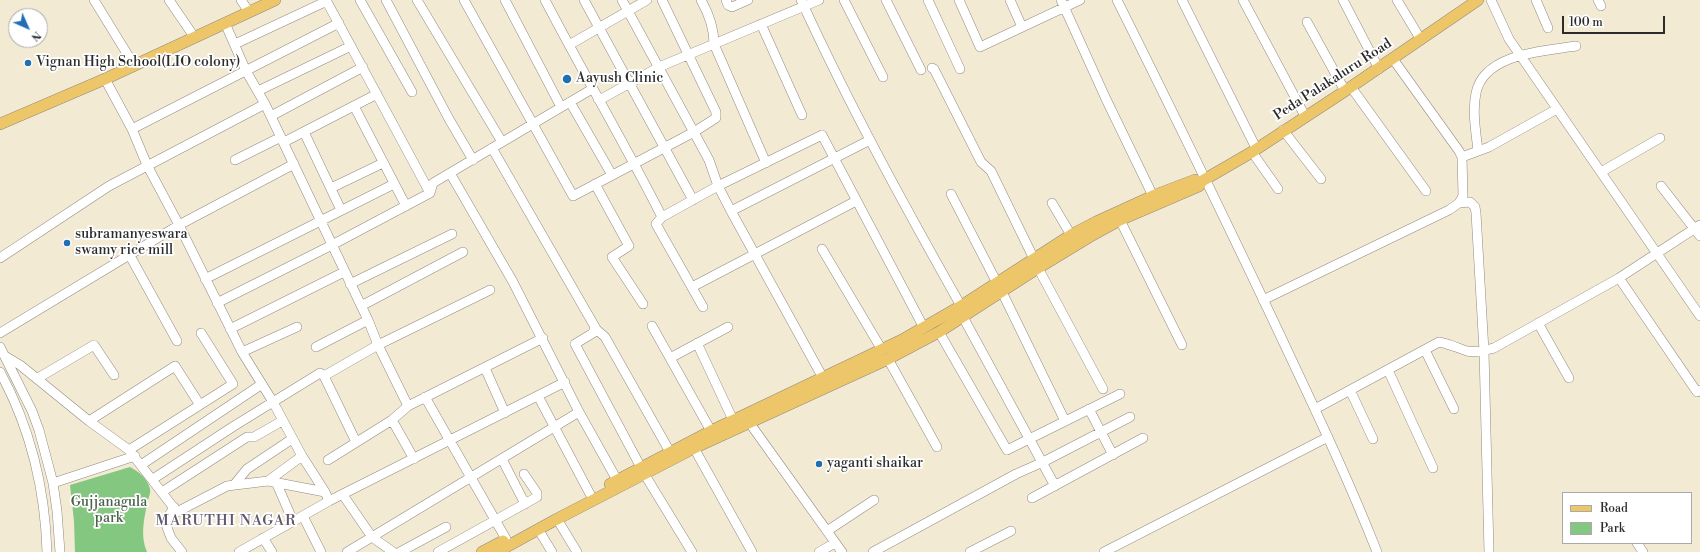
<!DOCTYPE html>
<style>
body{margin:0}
#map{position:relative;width:1700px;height:552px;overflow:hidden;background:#f3ead4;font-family:"Libre Bodoni",serif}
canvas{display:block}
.legend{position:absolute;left:1562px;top:492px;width:130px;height:52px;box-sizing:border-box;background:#fff;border:1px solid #aaa;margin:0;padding:5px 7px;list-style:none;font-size:12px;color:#2b2b2b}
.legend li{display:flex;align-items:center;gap:8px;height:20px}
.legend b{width:20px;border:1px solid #aaa}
.north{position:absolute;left:8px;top:8px;width:40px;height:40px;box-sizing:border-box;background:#fff;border:1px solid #aaa;border-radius:50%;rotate:135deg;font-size:11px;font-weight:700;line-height:16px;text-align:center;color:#2b2b2b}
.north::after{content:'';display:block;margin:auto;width:14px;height:18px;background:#1f6fb2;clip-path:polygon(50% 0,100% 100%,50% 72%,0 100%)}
.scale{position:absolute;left:1562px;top:16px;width:103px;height:18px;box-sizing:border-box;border:2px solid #2b2b2b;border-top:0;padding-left:5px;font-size:12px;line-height:14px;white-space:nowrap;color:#2b2b2b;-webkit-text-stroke:3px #fff;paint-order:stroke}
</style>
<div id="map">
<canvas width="1700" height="552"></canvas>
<ul class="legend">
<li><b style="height:5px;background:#ecc669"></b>Road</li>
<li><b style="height:11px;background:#84c780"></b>Park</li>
</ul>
<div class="north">N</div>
<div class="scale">100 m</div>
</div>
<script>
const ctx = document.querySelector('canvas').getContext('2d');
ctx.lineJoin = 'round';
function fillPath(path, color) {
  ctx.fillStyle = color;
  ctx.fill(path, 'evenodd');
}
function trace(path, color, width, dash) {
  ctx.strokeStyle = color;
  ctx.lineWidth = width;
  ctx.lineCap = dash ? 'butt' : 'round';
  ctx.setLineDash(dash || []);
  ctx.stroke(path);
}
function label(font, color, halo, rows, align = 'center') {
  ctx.font = font + ' "Libre Bodoni",serif';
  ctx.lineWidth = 3.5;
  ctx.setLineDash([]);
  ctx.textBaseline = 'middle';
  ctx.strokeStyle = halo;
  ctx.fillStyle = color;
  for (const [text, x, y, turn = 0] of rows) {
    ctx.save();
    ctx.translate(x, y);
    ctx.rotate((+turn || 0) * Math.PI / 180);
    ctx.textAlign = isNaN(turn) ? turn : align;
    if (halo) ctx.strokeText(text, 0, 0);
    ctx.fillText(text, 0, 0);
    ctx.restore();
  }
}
fillPath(new Path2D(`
 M130 467C138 471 148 479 150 489 151 493 148 499 147 504 144 520 140 536 147 552H75L74 521 70 485Z`), '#84c780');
const minor = new Path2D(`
 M94 0 134 65
 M169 0 195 38
 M241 0 249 12
 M326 0 430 193
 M360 0 412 92
 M386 0 449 119 473 160
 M417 0 502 142
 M464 0 573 196 694 132 716 118V112L662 0
 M505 0 561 107
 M545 0C583 73 625 144 662 217
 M584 0 693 200
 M622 0 709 160 718 186 731 211 823 378
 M701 0C709 14 714 27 714 44L766 163
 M726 0 728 5 732 7 748 0
 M801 0C849 105 904 205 961 306
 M844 0 883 77
 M886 0 921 70
 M928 0 960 69
 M959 0 980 47 1080 0
 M1010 0 1022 27
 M1061 0 1106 99 1153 196
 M1117 0C1170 106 1222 213 1273 320 1309 397 1346 473 1377 552
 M1182 0 1256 148
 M1243 0 1305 116
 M1343 0 1379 69
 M1397 0 1421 40
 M1491 0 1509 39 1700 316
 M1536 0 1548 28
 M1598 0 1601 6
 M1307 22 1345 91
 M225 23 246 71 265 104 368 320 378 345 408 406
 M761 24 802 115
 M235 44 327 1
 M569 45 647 0
 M932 68 934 69 981 162 991 171 1034 259
 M105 79 132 129 147 165 179 225 242 352 273 402 302 456 325 492
 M1351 87 1426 191
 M258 91 351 46
 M598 99 603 98 659 67 819 0
 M570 102 612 175
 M354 106 406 206
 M271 116 363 67
 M132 129 339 23
 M1283 130 1321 179
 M304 132 341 210
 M284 142 377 94
 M492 148 595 327 593 333 575 344 645 475 692 552
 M1478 151C1476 132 1472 112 1476 93 1484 53 1545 51 1576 46
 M1252 152 1278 189
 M1462 157 1489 147 1557 109
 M235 160 281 137
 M1601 172 1660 138
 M450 173 513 282 579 412 617 480
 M595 184 629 246 612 257 643 304
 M1661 186 1700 236
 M331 188 383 163
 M951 194 997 283
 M1052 203 1071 235
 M1459 203 1470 202 1475 207 1476 213 1484 351 1489 552
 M731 211 870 140
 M1120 220 1182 345
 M822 249 882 350
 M129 254 177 341
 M0 258 109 186 265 104
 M1038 268 1103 389
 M1619 278 1697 392 1700 390
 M205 279 394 184
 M350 284 452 234
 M692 287 856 201
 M1002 292 1065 421
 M1263 300 1449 210 1459 203 1463 196 1462 157 1459 151 1393 59
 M217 303 332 245 430 193 433 183 592 89
 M361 306 463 252
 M703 307 656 224 662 217 718 186 822 135 924 328
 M963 317 1055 486
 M1538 323 1569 378
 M652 326 711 431
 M230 329 344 272
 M596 329 605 337 670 452
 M939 332 1007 450 1120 394
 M0 333 179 225 294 164
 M697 343 733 420
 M0 347 32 411 39 430 53 483 57 511 60 552
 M316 347 368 320
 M1425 350 1454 409
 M242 352 297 327
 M5 356 20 365 89 421 129 450 177 512 227 486 268 481 325 492 329 501
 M670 358 728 327
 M888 359 937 447
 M485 368 505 413
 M1388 370 1433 468
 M0 372C30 427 45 489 47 552
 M324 376 378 345 490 290
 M38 378 94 345 114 375
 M1350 390 1373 439
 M538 396 590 494
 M425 397 506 539
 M1089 409 1113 455
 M1315 409 1439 342C1449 344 1458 348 1467 351 1476 353 1485 350 1494 348L1619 278 1700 225
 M746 418 842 552
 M392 420 414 459
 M89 421 175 366 200 405
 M694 448 752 552
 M129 450 233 384 201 333
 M502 459 525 504
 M328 460 392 420 408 406 543 338
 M141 465 262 384
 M153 479 234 426 320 373 324 376 356 442
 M268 481 302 456
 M276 482 293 521
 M53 483 135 456
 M234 485 247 469 292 439
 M162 492 247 437H254L282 421
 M343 495 372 537 393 552
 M1032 498 1143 438
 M174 507 165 522 171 538 182 552
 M303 516 321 552
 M557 519 577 552
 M538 529 552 552
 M827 531 874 500
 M263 538 272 552
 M1637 543 1643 552
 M239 552 329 501 565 382
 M347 552 579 412
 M400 552 446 527
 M438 552 537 497V493L524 474
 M819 552 835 543
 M873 552 1016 474 1043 462 1130 417
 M970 552 1011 531
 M1104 552 1328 437`);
const major = new Path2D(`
 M0 124 105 79 275 0
 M610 484 711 431 902 340 961 306 1071 235 1096 222 1153 196 1195 180
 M482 552 503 541
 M497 552 557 519 694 448 888 359 939 332 1038 268 1089 237 1120 220 1199 186 1202 181 1252 152 1345 91 1478 0`);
trace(minor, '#8f8a80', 10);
trace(major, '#8f8a80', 12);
trace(minor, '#fff', 9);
trace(major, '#ecc669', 11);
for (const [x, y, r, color] of [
 [28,63,4,"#1f6fb2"],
 [567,79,5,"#1f6fb2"],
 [67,243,4,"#1f6fb2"],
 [819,464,4,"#1f6fb2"]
]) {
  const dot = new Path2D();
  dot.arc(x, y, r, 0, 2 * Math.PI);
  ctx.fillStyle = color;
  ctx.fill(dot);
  trace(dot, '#fff', 1.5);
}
label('14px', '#2b2b2b', '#fff', [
 ["Vignan High School(LIO colony)",36,63],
 ["Aayush Clinic",576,79],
 ["subramanyeswara",75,235],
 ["swamy rice mill",75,251],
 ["yaganti shaikar",827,464]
], 'left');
label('14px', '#2b2b2b', '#fff', [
 ["Peda Palakaluru Road",1333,80,-33]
]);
label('14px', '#4a6249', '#fff', [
 ["Gujjanagula",109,503],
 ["park",109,519]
]);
ctx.letterSpacing = '1px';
label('15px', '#61566c', '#fff', [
 ["MARUTHI NAGAR",226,521]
]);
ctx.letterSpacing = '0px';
</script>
